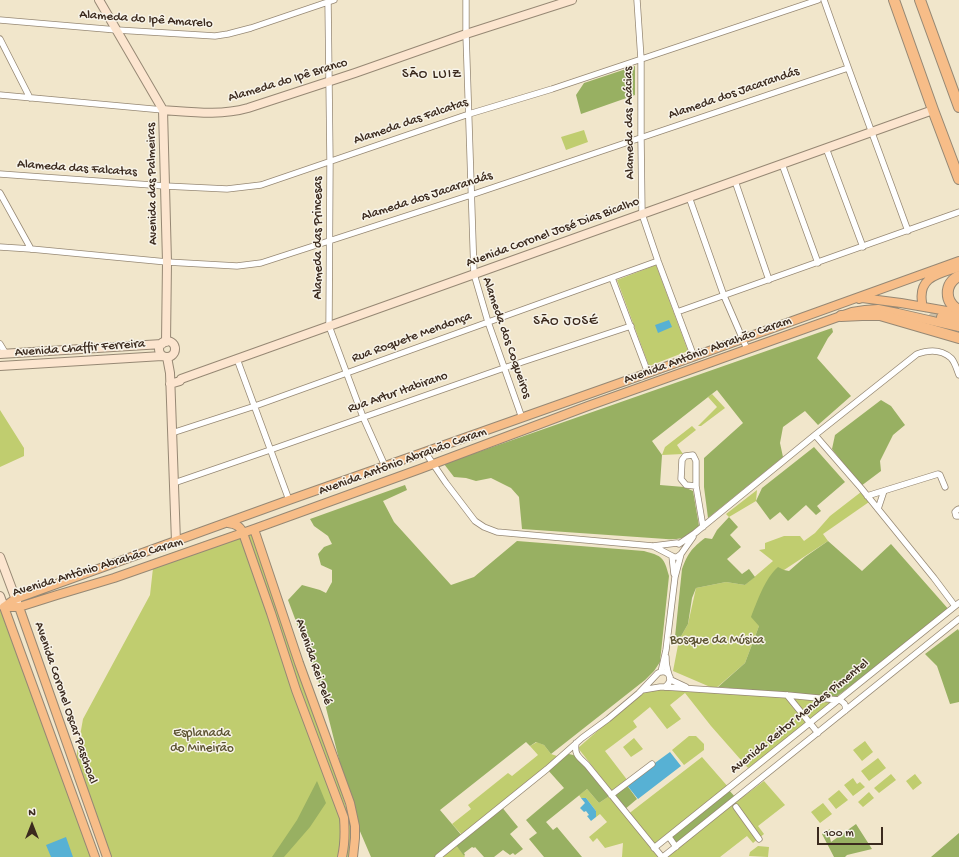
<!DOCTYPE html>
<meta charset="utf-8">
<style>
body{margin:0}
#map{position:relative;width:959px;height:857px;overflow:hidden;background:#f1e6cb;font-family:"Gochi Hand",sans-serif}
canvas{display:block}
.north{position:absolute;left:12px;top:805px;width:40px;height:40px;-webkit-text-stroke:3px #f7f3e8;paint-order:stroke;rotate:0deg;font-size:11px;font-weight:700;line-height:16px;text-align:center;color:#3b2a1e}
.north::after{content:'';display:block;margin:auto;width:14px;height:18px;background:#3b2a1e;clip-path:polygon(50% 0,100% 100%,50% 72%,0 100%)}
.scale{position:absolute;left:817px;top:827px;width:66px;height:18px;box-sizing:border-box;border:2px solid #3b2a1e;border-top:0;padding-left:5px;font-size:12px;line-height:14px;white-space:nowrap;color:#3b2a1e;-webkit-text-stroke:3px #f7f3e8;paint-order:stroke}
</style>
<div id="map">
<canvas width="959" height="857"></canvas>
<div class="north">N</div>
<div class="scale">100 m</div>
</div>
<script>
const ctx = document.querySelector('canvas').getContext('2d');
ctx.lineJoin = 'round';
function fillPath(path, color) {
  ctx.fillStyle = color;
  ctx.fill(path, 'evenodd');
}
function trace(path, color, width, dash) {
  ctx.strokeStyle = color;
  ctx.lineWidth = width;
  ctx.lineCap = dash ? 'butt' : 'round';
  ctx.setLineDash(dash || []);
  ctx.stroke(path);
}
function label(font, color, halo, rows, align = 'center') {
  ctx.font = font + ' "Gochi Hand",sans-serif';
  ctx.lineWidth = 3;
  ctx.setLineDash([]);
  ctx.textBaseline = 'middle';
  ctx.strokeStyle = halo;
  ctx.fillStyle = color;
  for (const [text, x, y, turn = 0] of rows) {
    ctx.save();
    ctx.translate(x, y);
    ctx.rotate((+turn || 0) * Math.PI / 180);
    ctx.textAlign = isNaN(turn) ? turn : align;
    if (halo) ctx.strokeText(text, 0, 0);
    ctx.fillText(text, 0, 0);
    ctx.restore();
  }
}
fillPath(new Path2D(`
 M584 130 588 142 566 150 561 137Z
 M656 265 688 351 649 366 617 280Z
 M712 394 725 408 701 426H698L717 407 708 397Z
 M0 410 24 448V456L0 467Z
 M692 426 696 430 677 445 683 454 662 455 665 447Z
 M757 490 756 501 729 517 726 514Z
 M861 492 869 502 823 534 828 541 784 570 759 626 745 663 715 689 673 671 679 640 688 624 696 588 726 582 745 585 773 561 759 550 765 549V543L784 536H800L804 541 815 533 830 516Z
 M249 526 326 742 351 823 349 857H105L73 775 83 719 150 595 154 559Z
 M0 609 91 857H0Z
 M660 688 785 696 808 722 767 754 748 768 711 726 685 693 670 705 681 719 667 729 650 707 633 721 637 727 605 751 628 781 612 791 578 748 643 691Z
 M787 695 839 700 810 723Z
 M689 736H696L704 744V750L684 765 672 750Z
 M634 738 643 749 631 757 623 747Z
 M865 741 873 752 862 761 853 750Z
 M537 742 544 745 551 754 560 757 463 836 452 824 471 809 468 805 508 773 512 776 538 755 530 746Z
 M702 757 729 788 654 848 627 815Z
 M878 758 886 768 869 781 861 771Z
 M891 774 896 780 879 793 874 788Z
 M915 774 922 783 913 790 906 781Z
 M853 778 857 784 860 782 865 787 853 796 844 785Z
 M764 781 785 805 758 826 764 834 753 843 747 836 720 857H663Z
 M587 789 599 803 611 795 660 857H622L623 843 605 848 597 838 593 842 589 837 607 822 600 814 596 817V811L586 798H581L579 795Z
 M839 790 848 800 836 809 828 799Z
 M869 792 874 798 863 807 858 802Z
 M823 803 832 814 820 823 811 812Z
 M455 844 465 857H439Z
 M758 846 769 847 768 857 749 856 750 852Z`), '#c0cd6f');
fillPath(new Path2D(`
 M635 66V95L581 114 576 95 584 83Z
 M832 328 833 332 828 338 817 358 851 396 818 425 805 411 783 427 780 443 783 457 708 518 704 487V458L743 423 717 390 652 441 662 455 660 485 684 487 693 491 699 526C686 537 684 540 666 539L522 529 519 497 511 488 491 478 476 481 466 478 454 477 444 464Z
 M881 400 891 406 905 425 893 435 880 461 881 471 861 486 832 449 835 435Z
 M814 447 845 482 817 506 821 511 816 515 806 505 788 521 780 512 770 520 756 501 762 488Z
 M405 485 407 490 383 501 394 522 451 585 474 577 517 541 644 551C662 556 664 557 669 576L660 662 654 671 645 680 551 754 544 745 536 742 530 746 526 742 440 810 463 837 501 806 518 827 510 834 523 849 515 855 513 853 510 855 503 850 494 857H484L475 847 474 848 472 847 464 853 465 855 464 856 455 844 439 857H371L353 815 321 688 288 600 302 585 320 590 326 593 332 582V570L321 565 318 554 324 547 332 544 328 536 314 526 310 519Z
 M729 517 738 527 730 535 741 547 727 559 742 574 749 569 755 577 745 585 726 582 696 588 692 598 688 624 679 640 675 637 682 569C688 553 692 548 705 538L712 539 717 530Z
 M828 541 862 571 891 544 950 611 836 697 718 687 745 663 759 626 751 617C757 602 765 578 778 567L784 570 789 571 805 557Z
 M958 629 959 631V702L950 704 937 666 925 654Z
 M569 754 577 756 611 794 626 784 637 799 624 810 611 795 599 803 587 789 546 822 553 830 557 827 582 857H544L529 839 537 833 526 820 564 788 547 769 562 755Z
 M317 781 326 803 310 827 284 857H272L297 820Z
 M728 789 736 798 676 847 669 837Z
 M856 824 872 849 847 855 845 857H834L822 834 830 829 829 834 831 842Z
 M959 833V857H931Z`), '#98b062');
fillPath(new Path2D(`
 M669 320 672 327 658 333 655 325Z
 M670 752 681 766 638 799 626 784Z
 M581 798H586L596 811V817L591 821 587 816 589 815 586 811 584 812 580 808 585 803Z
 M66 837 73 857H51L46 845Z`), '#57b1d4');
trace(new Path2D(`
 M923 304 933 315 941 317`), '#cdc0a8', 8, [8, 4]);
const street = new Path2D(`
 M328 0 330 161 329 326 363 417 385 466
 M466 0V34L474 274 488 322 522 418
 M637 0 641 59V138L642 214 658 261 694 357
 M824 0C851 77 880 154 908 231
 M0 20 117 30 199 35 215 36 228 34 251 28 334 0
 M0 39 30 98
 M0 95 163 110
 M826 148 863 247
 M782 164 818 263
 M0 174 165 186 227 189 261 185 469 114 552 89 818 0
 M735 181 769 280
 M0 193 31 249
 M689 197 724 296 747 349
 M0 247 31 249 167 262 237 266 261 263 471 195 848 68
 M612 278 648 373
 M677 312 959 212
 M0 344 6 354
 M237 359 289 500
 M172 433 255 406 658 261
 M815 435 861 488 934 578 955 606
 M425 452 446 483 475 521 484 527 497 532 653 546 677 543 679 544 695 533 815 435 917 354C928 350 941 349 951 358 955 362 957 370 959 375
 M174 483 270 450 504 368 631 326
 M696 486 686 485 681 479 682 460 685 456 693 455 696 461V486L703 527
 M867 496 938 474 940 475 945 487
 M878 509 884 491
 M959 509 957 510 955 512 956 516H959
 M653 546 674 557H677L681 554
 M672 556 674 574
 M661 672 666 650 675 577 681 554 693 537
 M671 680 686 687
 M665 687C674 680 668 676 667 667 666 664 666 660 666 657
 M642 690 660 687H665L787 695 839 700C844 702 847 705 845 711
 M787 695 818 733
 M576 743C574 755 579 757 587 765L662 857
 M611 795 652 764
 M736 807 759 839
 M669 837 676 847
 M654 848 959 603
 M438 857 547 769 582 738 608 719 639 693 658 673C663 670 668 672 670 677
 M663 857 959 619`);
const secondary = new Path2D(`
 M99 0 163 110 167 262 166 342
 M163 110C192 112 220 116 248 108L355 73 466 34 572 0
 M159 349a8 8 0 1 1 16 0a8 8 0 1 1-16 0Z
 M0 354 162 344
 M167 357 170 373 176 542
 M0 366 162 356
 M170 384 180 381 181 379 933 110
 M0 557 18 605
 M0 596 4 607`);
const primary = new Path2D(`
 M859 299 862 298 901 303 959 313
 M922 302C918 276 940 274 959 267
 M941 317 959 321
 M228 523C236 524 240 526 243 533L271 613 296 690 344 818C345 831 345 844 342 857
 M254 529 299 663 350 803 355 826V838L353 857
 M4 607 15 599 289 500 648 373 959 261
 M4 607H19L57 595 114 578 254 529 420 469 588 406 852 312 865 310 878 309 898 313 924 319 959 327
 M4 607 95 857
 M19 607 107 857`);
const highway = new Path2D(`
 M894 0 933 110 959 179
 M920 0 959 107
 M959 276C944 284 944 302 959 310
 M841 316 862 315H880L959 338`);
trace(street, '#968874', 7);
trace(secondary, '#968874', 10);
trace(primary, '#968874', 10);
trace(highway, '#968874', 12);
trace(street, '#fff', 5.5);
trace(secondary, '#fce5cf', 8);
trace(primary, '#f7bd88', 8);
trace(highway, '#f7bd88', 10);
label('13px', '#3b2a1e', '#f7f3e8', [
 ["Alameda do Ipê Amarelo",146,20,4],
 ["Alameda do Ipê Branco",288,81,-17],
 ["Alameda dos Jacarandás",734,94,-19],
 ["Alameda das Falcatas",411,122,-19],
 ["Alameda das Acácias",630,123,-91],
 ["Alameda das Falcatas",77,169,4],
 ["Avenida das Palmeiras",153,184,-91],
 ["Alameda dos Jacarandás",427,197,-18],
 ["Avenida Coronel José Dias Bicalho",553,233,-20],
 ["Alameda das Princesas",319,238,-90],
 ["Rua Roquete Mendonça",412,338,-20],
 ["Alameda dos Coqueiros",506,338,71],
 ["Avenida Chaffir Ferreira",80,349,-4],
 ["Avenida Antônio Abrahão Caram",708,351,-20],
 ["Rua Artur Itabirano",398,393,-19],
 ["Avenida Antônio Abrahão Caram",403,462,-20],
 ["Avenida Antônio Abrahão Caram",98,568,-17],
 ["Avenida Rei Pelé",313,662,71],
 ["Avenida Coronel Oscar Paschoal",65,703,71],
 ["Avenida Reitor Mendes Pimentel",800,717,-39]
]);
label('13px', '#5c5332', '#f7f3e8', [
 ["Bosque da Música",717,641],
 ["Esplanada",202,734],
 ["do Mineirão",202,749]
]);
ctx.letterSpacing = '1px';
label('14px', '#3b2a1e', '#f7f3e8', [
 ["SÃO LUIZ",432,75],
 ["SÃO JOSÉ",566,322]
]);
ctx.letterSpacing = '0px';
</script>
